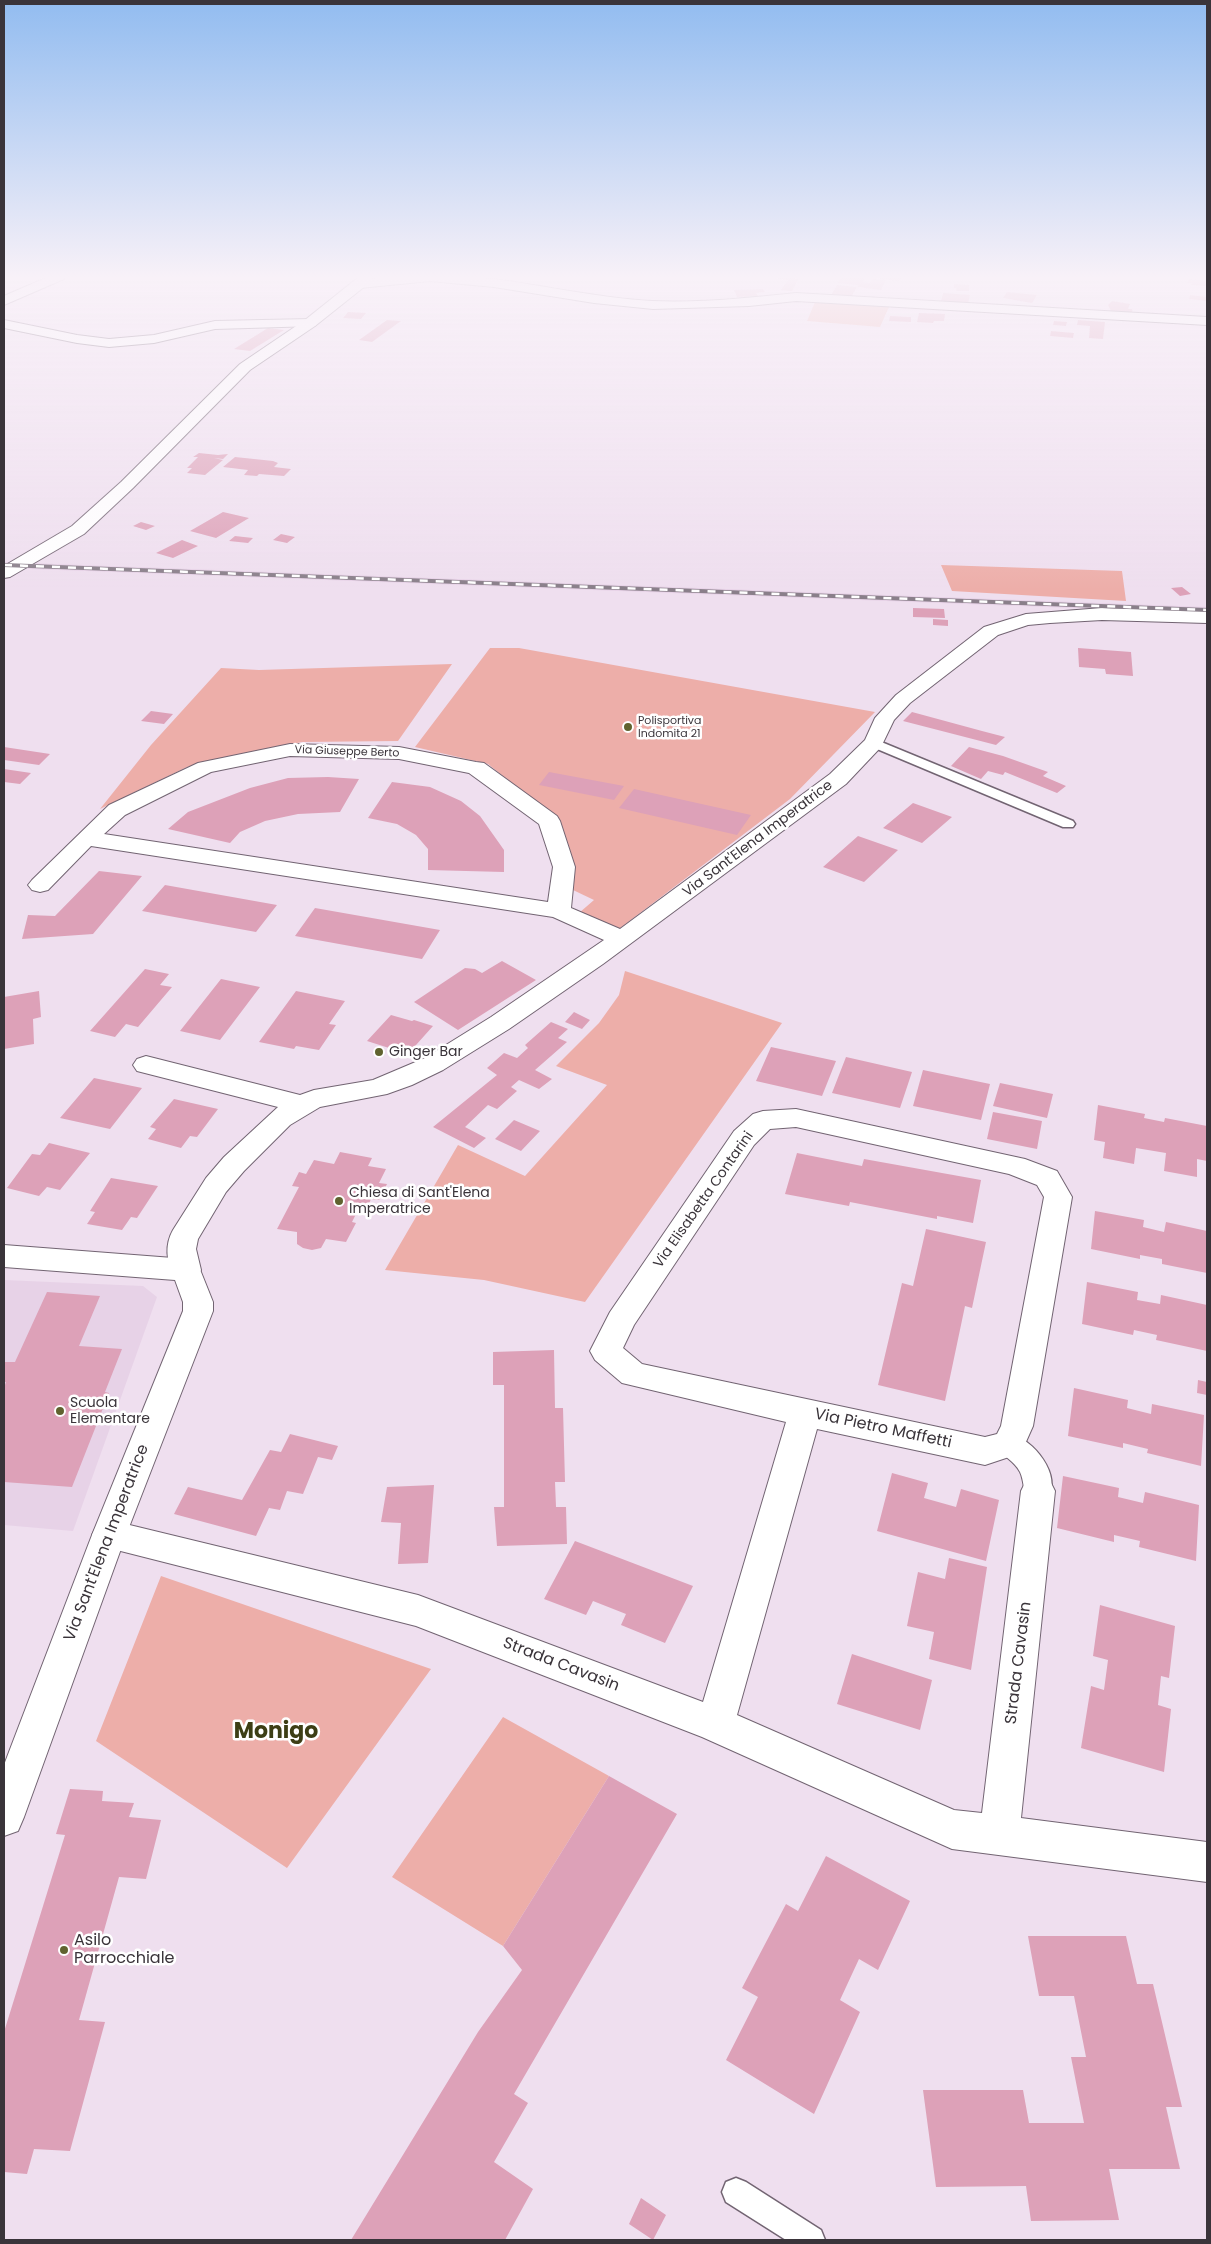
<!DOCTYPE html>
<style>
body{margin:0}
#map{position:relative;width:1211px;height:2244px;overflow:hidden;background:#efdfef;font-family:Poppins,sans-serif}
canvas{display:block}
.frame{position:absolute;inset:0;border:5px solid #3a343a;pointer-events:none}
</style>
<div id="map">
<canvas width="1211" height="2244"></canvas>
<div class="frame"></div>
</div>
<script>
const ctx = document.querySelector('canvas').getContext('2d');
ctx.lineJoin = 'round';
function fillPath(path, color) {
  ctx.fillStyle = color;
  ctx.fill(path, 'evenodd');
}
function trace(path, color, width, dash) {
  ctx.strokeStyle = color;
  ctx.lineWidth = width;
  ctx.lineCap = dash ? 'butt' : 'round';
  ctx.setLineDash(dash || []);
  ctx.stroke(path);
}
function label(font, color, halo, rows, align = 'center') {
  ctx.font = font + ' Poppins,sans-serif';
  ctx.lineWidth = 5;
  ctx.setLineDash([]);
  ctx.textBaseline = 'middle';
  ctx.strokeStyle = halo;
  ctx.fillStyle = color;
  for (const [text, x, y, turn = 0] of rows) {
    ctx.save();
    ctx.translate(x, y);
    ctx.rotate((+turn || 0) * Math.PI / 180);
    ctx.textAlign = isNaN(turn) ? turn : align;
    if (halo) ctx.strokeText(text, 0, 0);
    ctx.fillText(text, 0, 0);
    ctx.restore();
  }
}
fillPath(new Path2D(`
 M4 562 1207 607V613L4 568Z
 M4 1280 143 1286 157 1297 73 1531 4 1525Z`), '#e7d2e7');
fillPath(new Path2D(`
 M815 302 889 307 880 327 807 321Z
 M941 565 1122 571 1126 601 952 591Z
 M490 648H519L875 712 790 799 619 929 579 913 594 900 573 890 575 866 556 819 488 764 415 747Z
 M452 664 398 741 302 742 187 767 100 809 151 745 221 668 259 670Z
 M625 971 782 1023 585 1302 484 1280 385 1270 458 1145 525 1176 607 1085 556 1066 599 1023 619 995Z
 M161 1576 431 1669 287 1868 96 1741Z
 M503 1717 609 1776 503 1946 392 1877Z`), '#edaea9');
fillPath(new Path2D(`
 M775 276 792 277 798 280 792 291 781 290 788 280 775 278Z
 M848 276H865L863 282 869 283 872 279 886 280 881 290 857 287 851 297H830L837 285 857 287 859 285 838 283 841 278H846Z
 M878 276H888L902 277 899 281 876 278Z
 M1189 279 1207 281V286L1191 285 1192 283H1187Z
 M954 284 969 285V291H956L957 289 954 288Z
 M763 289 765 292 756 293 758 296 737 297 734 290Z
 M1007 292 1037 295 1032 303 1003 298Z
 M943 293 970 295 968 303 941 301Z
 M1190 295 1207 297V301L1189 299Z
 M1112 301 1130 304 1128 309H1132L1133 315 1112 313 1108 305Z
 M348 312 366 313 361 319 343 318Z
 M919 313 945 314 944 321H934L933 323 917 322Z
 M890 316 911 317V322L889 321Z
 M387 320 401 321 372 342 359 340Z
 M1078 320 1105 322 1103 339 1089 338 1090 326 1077 325Z
 M1054 321 1067 322 1066 326 1053 325Z
 M268 328 284 330 250 351 234 349Z
 M1051 331 1074 333 1073 338 1050 336Z
 M199 453 218 455 228 454 223 459 214 458 223 460 205 475 187 473 192 468H187L198 457H193Z
 M235 457 273 461 278 463 274 467 291 469 284 476 259 474 257 476 244 475 248 470 223 467Z
 M223 512 249 518 216 538 190 531Z
 M141 522 155 526 146 530 133 526Z
 M281 534 295 537 287 543 273 540Z
 M235 536 253 538 248 543 229 541Z
 M182 540 198 546 173 558 156 553Z
 M1182 587 1191 594 1180 596 1171 588Z
 M913 608 944 609 945 618 913 617Z
 M933 619 948 620V626L933 625Z
 M1078 648 1131 652 1133 676 1106 674 1105 669 1079 667Z
 M151 711 173 714 164 724 141 721Z
 M912 712 982 731 1005 737 996 745 903 721Z
 M4 747 50 754 39 765 4 760Z
 M969 747 1003 756 1048 772 1043 776 1066 786 1057 793 1005 772 1003 775 988 771 981 779 951 766Z
 M4 769 31 773 20 784 4 782Z
 M549 772 624 786 614 800 539 785Z
 M328 777 359 779 340 812 298 814 265 821 240 832 230 843 168 829 188 812 250 788 288 778Z
 M392 782 430 787 461 801 480 816 504 850V872L428 870V849L416 835 397 824 368 818Z
 M634 789 751 815 737 835 619 808Z
 M913 803 952 817 922 843 883 828Z
 M858 836 898 850 864 882 823 867Z
 M99 871 142 876 93 934 22 939 28 915 55 916Z
 M165 885 277 905 256 932 142 911Z
 M315 908 440 930 422 959 295 936Z
 M502 961 536 980 458 1030 414 1002 465 968 475 969 482 973Z
 M145 969 169 974 160 985 172 987 138 1027 126 1024 115 1037 90 1031Z
 M221 979 260 987 220 1040 180 1031Z
 M39 991 41 1017 33 1019 34 1044 4 1049V997Z
 M296 991 345 1001 329 1024 336 1025 319 1050 296 1046 294 1049 259 1042Z
 M574 1012 590 1020 582 1029 565 1022Z
 M391 1015 412 1021 414 1020 433 1026 408 1054 367 1041Z
 M551 1022 568 1029 558 1038 567 1042 535 1070 552 1079 539 1089 519 1080 511 1087 517 1091 497 1109 488 1105 465 1127 486 1138 474 1148 433 1127 497 1075 487 1068 504 1053 517 1058 528 1048 525 1045Z
 M771 1047 836 1061 822 1096 756 1081Z
 M846 1057 912 1072 900 1108 832 1093Z
 M923 1070 990 1084 981 1120 913 1106Z
 M94 1078 142 1088 110 1129 60 1118Z
 M1000 1083 1053 1094 1047 1118 993 1106Z
 M174 1099 218 1109 197 1137 190 1136 181 1148 148 1139 156 1129 150 1127Z
 M1098 1105 1145 1114 1144 1118 1164 1122 1165 1118 1207 1126V1161L1197 1159V1177L1164 1171 1166 1153 1136 1148 1134 1164 1103 1158 1105 1142 1094 1140Z
 M993 1112 1042 1121 1037 1149 987 1139Z
 M514 1120 540 1131 521 1151 495 1139Z
 M49 1143 90 1153 60 1190 47 1187 39 1196 7 1188 32 1154 40 1155Z
 M340 1152 372 1158 368 1166 386 1169 379 1183 387 1184 379 1200 371 1199 364 1215 356 1214 352 1222 356 1223 346 1242 326 1239 321 1248 312 1250 303 1248 297 1244V1232L277 1229 299 1187 292 1186 299 1172 306 1174 314 1160 334 1164Z
 M797 1153 862 1166 864 1159 981 1180 973 1223 937 1216V1219L850 1202 849 1206 785 1194Z
 M111 1178 158 1186 137 1218 131 1217 122 1230 87 1224 95 1212 90 1211Z
 M1095 1211 1144 1220 1143 1227 1164 1232 1166 1222 1207 1231V1273L1162 1264V1259L1140 1255V1259L1091 1249Z
 M926 1229 986 1242 972 1308 965 1306 945 1401 878 1385 902 1283 913 1286Z
 M1087 1282 1138 1292 1137 1300 1160 1304 1161 1295 1207 1305V1351L1156 1340 1157 1335 1134 1330 1133 1335 1082 1324Z
 M47 1292 100 1296 79 1346 122 1349 105 1392 109 1393 72 1487 4 1482V1388L6 1382H4V1362H15Z
 M554 1350 555 1408H563L565 1482H555L556 1507H566L567 1544 497 1546 494 1507H504V1385H493V1352Z
 M1198 1380 1207 1382V1395L1197 1393Z
 M1074 1388 1128 1400 1127 1408 1151 1414 1152 1404 1204 1415 1201 1466 1147 1453 1148 1449 1123 1443V1448L1068 1436Z
 M290 1434 338 1446 332 1460 318 1457 303 1494 287 1491 280 1510 269 1508 256 1536 174 1514 188 1487 242 1500 270 1450 281 1452Z
 M892 1473 928 1483 924 1498 956 1507 961 1489 999 1500 986 1561 877 1531Z
 M1063 1476 1119 1488 1118 1497 1143 1503 1145 1492 1199 1505 1196 1561 1139 1547 1140 1541 1114 1535V1542L1057 1528Z
 M434 1485 428 1563 398 1564 401 1523 381 1522 387 1487Z
 M575 1541 693 1586 665 1643 621 1625 626 1614 593 1601 586 1615 544 1599Z
 M949 1558 987 1567 971 1670 929 1659 934 1632 907 1626 918 1572 945 1579Z
 M1100 1605 1175 1626 1169 1678 1161 1676 1158 1705 1171 1709 1164 1772 1081 1748 1091 1686 1104 1690 1108 1660 1093 1656Z
 M852 1654 932 1680 920 1730 837 1704Z
 M609 1776 677 1814 514 2094 528 2103 494 2162 533 2189 505 2240H351L478 2032 522 1970 503 1946Z
 M70 1789 103 1791 102 1801 134 1803 129 1817 161 1820 146 1879 119 1877 79 2020 105 2022 70 2151 34 2149 27 2174 4 2172V2032L65 1835 56 1834Z
 M826 1856 910 1901 878 1970 859 1959 840 2000 860 2012 814 2114 726 2060 758 1997 742 1988 786 1904 798 1911Z
 M1028 1936H1126L1137 1984H1153L1182 2107H1166L1180 2169H1109L1119 2220 1031 2221 1026 2186 936 2187 923 2090H1023L1029 2123H1084L1071 2057H1086L1074 1996H1039Z
 M641 2198 666 2215 653 2240 629 2224Z`), '#dda1b8');
const service = new Path2D(`
 M874 739 1073 821 1075 824 1073 827H1063L870 746 868 743Z
 M736 2178 746 2182 821 2230 825 2240H786L726 2202 722 2192 726 2182Z`);
const pedestrian = new Path2D(`
 M1009 1432C1034 1441 1062 1473 1048 1500L1038 1503 1028 1500C1023 1491 1024 1480 1020 1472 1014 1460 1001 1456 995 1444L999 1436Z`);
const minor = new Path2D(`
 M50 276H66L64 279 4 305V296Z
 M395 276C428 276 461 275 494 279 547 286 599 298 652 301 699 303 749 298 796 293L1207 317V325L796 301 749 306 653 309 594 303 494 287 430 281 360 288 354 284 360 280Z
 M310 319 315 320 317 323 315 326 215 329 154 343 109 347 77 343 4 328V320L77 335 109 339 154 335 215 321Z
 M1102 608 1207 611V623L1102 620 1050 623 1028 625 998 635 910 703 894 720 881 747 846 784 603 964 509 1029 443 1070 412 1085 387 1094 320 1107 290 1125 244 1171 226 1192 198 1239 196 1249 201 1270 197 1278 186 1281 175 1278C167 1263 164 1246 173 1230L206 1178 224 1157 278 1107 137 1071 133 1065 137 1059 146 1056 300 1095 314 1090 373 1080 425 1058 491 1017 604 940 553 917 91 846 48 890 40 892 32 890 28 885 32 880 109 805 198 763 290 744 399 747 476 762 484 763 557 816 560 821 575 867 571 908 620 929 830 774 865 740 875 718 896 695 984 627 1026 614ZM290 756 399 759 469 773 539 824 553 867 548 902 104 834 125 815 211 772Z
 M796 1109 1025 1159 1057 1171 1072 1197 1033 1426 1021 1453 985 1465 817 1429 737 1715 954 1810 982 1813 1021 1491 1026 1481 1038 1477 1050 1481 1055 1491 1021 1818 1207 1842V1882L952 1849 702 1737 416 1626 97 1545 92 1535 97 1525 109 1520 418 1595 703 1702 786 1422 622 1383 595 1360 590 1351 610 1312 734 1131 753 1114 763 1111ZM796 1127 1009 1174 1037 1185 1044 1197 1001 1426 997 1434 985 1437 642 1364 623 1348 634 1325 754 1145 770 1129Z`);
const tertiary = new Path2D(`
 M360 276H373L364 287 315 326 250 370 133 488 84 534 10 577 4 578V566L72 526 121 482 240 364 305 320Z
 M4 1245 186 1259 197 1262 213 1302V1311L126 1535 24 1817 18 1831 4 1836V1765L92 1535 183 1311V1302L175 1280 4 1267Z`);
trace(service, '#726472', 3);
trace(pedestrian, '#726472', 2);
trace(minor, '#726472', 2);
trace(tertiary, '#726472', 2);
fillPath(service, '#fff');
fillPath(pedestrian, '#fff');
fillPath(minor, '#fff');
fillPath(tertiary, '#fff');
const rail = new Path2D(`
 M4 565 1207 610`);
trace(rail, '#8a7f8a', 4);
trace(rail, '#fff', 2.5, [8]);
const sky = ctx.createLinearGradient(0, 0, 0, 590);
sky.addColorStop(0, '#92bcf0');
sky.addColorStop(0.47, '#f8f1f8');
sky.addColorStop(1, '#f8f1f800');
ctx.fillStyle = sky;
ctx.fillRect(0, 0, 1211, 590);
for (const [x, y, r, color] of [
 [628,727,5,"#60622f"],
 [379,1052,5,"#60622f"],
 [339,1201,5,"#60622f"],
 [60,1411,5,"#60622f"],
 [64,1950,5,"#60622f"]
]) {
  const dot = new Path2D();
  dot.arc(x, y, r, 0, 2 * Math.PI);
  ctx.fillStyle = color;
  ctx.fill(dot);
  trace(dot, '#fff', 2);
}
label('11px', '#3a343a', '#fff', [
 ["Polisportiva",638,721],
 ["Indomita 21",638,734]
], 'left');
label('11px', '#3a343a', '#fff', [
 ["Via Giuseppe Berto",347,752,2]
]);
label('14px', '#3a343a', '#fff', [
 ["Via Sant'Elena Imperatrice",758,839,-37],
 ["Via Elisabetta Contarini",704,1200,-55]
]);
label('14px', '#3a343a', '#fff', [
 ["Ginger Bar",389,1052],
 ["Chiesa di Sant'Elena",349,1193],
 ["Imperatrice",349,1209],
 ["Scuola",70,1403],
 ["Elementare",70,1419]
], 'left');
label('16px', '#3a343a', '#fff', [
 ["Via Pietro Maffetti",883,1429,12],
 ["Via Sant'Elena Imperatrice",107,1543,-69],
 ["Strada Cavasin",1019,1663,-83],
 ["Strada Cavasin",561,1665,21]
]);
label('16px', '#3a343a', '#fff', [
 ["Asilo",74,1941],
 ["Parrocchiale",74,1959]
], 'left');
label('bold 22px', '#3d3e15', '#fff', [
 ["Monigo",276,1732]
]);
</script>
